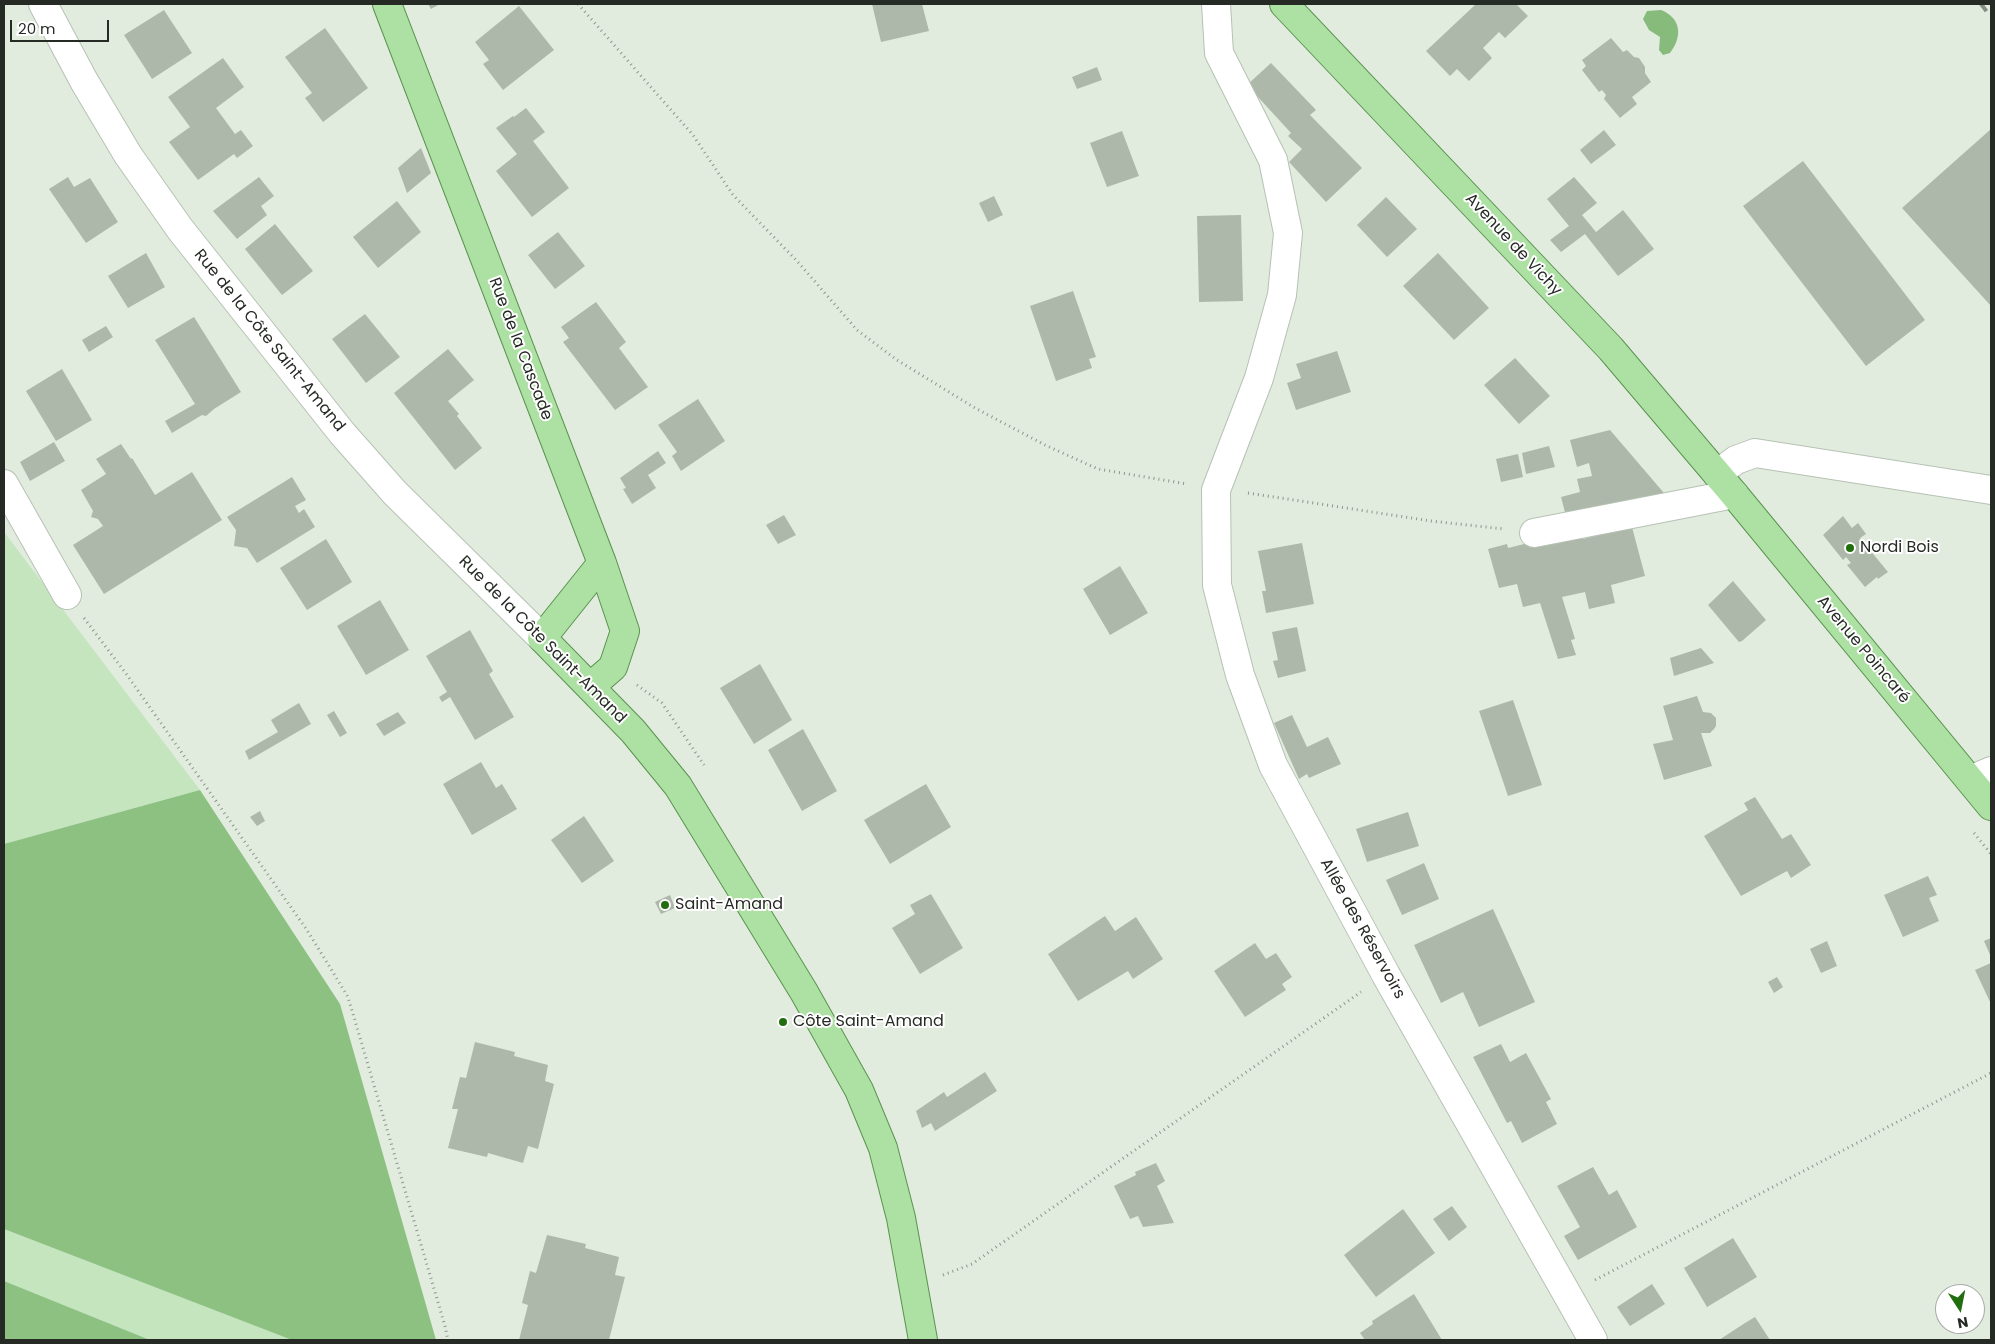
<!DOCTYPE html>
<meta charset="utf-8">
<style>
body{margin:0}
#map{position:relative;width:1995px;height:1344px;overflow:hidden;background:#e1ecdf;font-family:Poppins,sans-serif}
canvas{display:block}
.frame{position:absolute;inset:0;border:5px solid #262a25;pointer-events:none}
.north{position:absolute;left:1935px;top:1284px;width:50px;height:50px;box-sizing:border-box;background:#fff;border:1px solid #a8aaa8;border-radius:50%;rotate:169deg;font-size:14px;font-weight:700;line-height:20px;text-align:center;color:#262a25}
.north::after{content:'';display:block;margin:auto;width:18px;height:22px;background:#216d0f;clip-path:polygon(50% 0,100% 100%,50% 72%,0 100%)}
.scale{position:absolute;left:10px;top:20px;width:99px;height:22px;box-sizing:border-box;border:2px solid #262a25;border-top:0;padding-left:6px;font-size:15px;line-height:18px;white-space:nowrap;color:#262a25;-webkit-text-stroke:4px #fff;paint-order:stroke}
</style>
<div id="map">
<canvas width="1995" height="1344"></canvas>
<div class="frame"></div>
<div class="north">N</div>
<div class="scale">20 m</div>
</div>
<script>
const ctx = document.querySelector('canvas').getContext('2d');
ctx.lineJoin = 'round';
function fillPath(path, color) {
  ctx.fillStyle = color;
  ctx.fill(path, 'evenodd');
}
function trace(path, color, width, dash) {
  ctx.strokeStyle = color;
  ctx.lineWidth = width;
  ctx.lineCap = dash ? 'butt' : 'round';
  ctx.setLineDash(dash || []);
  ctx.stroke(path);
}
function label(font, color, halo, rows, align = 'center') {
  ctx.font = font + ' Poppins,sans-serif';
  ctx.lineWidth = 4;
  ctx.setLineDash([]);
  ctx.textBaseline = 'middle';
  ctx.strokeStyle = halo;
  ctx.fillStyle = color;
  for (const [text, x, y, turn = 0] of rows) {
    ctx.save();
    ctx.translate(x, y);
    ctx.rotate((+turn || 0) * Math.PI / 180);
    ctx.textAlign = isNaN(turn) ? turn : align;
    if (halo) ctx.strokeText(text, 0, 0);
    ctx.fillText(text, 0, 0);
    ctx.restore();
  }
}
fillPath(new Path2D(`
 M4 532 200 790 4 844Z
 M4 1229 292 1340H150L4 1281Z`), '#c4e5be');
fillPath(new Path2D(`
 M200 790 340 1004 436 1340H292L4 1229V844Z
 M4 1281 150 1340H4Z`), '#8cc182');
fillPath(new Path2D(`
 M1661 10C1681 18 1683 36 1670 53L1663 55 1659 50 1660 37 1649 30 1643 19 1647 11Z`), '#86bb7c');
fillPath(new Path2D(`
 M428 4H440L431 9Z
 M872 4H922L929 31 881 42Z
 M1476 4H1516L1528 16 1505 38 1499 32 1483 48 1492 58 1469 81 1457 69 1450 76 1426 51Z
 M519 6 554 50 503 90 483 64 489 60 475 42Z
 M164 10 192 53 152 79 124 35Z
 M325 28 368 88 323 122 305 98 312 93 285 57Z
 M1611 38 1623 52 1627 50 1634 57 1639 58 1645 67V73L1651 82 1632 97 1637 104 1620 118 1604 99 1606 95 1602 90 1599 92 1582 70 1586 66 1582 60Z
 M223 58 244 87 216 108 235 134 241 130 253 146 237 158 234 154 198 180 169 142 190 127 168 97Z
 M1271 63 1316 110 1310 115 1362 168 1326 202 1289 162 1302 149 1288 136 1291 133 1247 85Z
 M1097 67 1102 80 1077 89 1072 77Z
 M526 108 545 132 533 141 569 188 532 217 496 171 517 154 496 128 513 116 514 117Z
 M1991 129V306L1902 208Z
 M1604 130 1616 145 1591 164 1580 150Z
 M1122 131 1139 176 1107 187 1090 143Z
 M421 148 431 173 407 193 398 168Z
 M1803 161 1925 320 1866 366 1743 206Z
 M68 177 74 187 90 178 118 222 86 243 49 189Z
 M259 177 274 196 261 206 267 215 237 239 213 211Z
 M1574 177 1597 203 1582 215 1596 232 1623 210 1654 249 1618 276 1585 234 1561 252 1550 240 1569 226 1547 199Z
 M994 196 1003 215 988 222 979 203Z
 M1386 197 1417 229 1387 257 1357 225Z
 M397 201 421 232 378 268 353 237Z
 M1241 215 1243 301 1199 302 1197 216Z
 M275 224 313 271 282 295 245 249Z
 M558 232 585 266 555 289 528 255Z
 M146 253 165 287 128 308 108 276Z
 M1438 253 1489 308 1454 340 1403 286Z
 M1073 291 1096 357 1089 359 1092 368 1056 381 1030 306Z
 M596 302 626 342 619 348 648 387 615 410 563 342 569 338 561 327Z
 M365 314 400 357 366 383 332 339Z
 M194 317 241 392 214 409 206 416 202 415 172 433 165 421 195 404 155 340Z
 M106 326 113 337 89 352 82 340Z
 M448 349 474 380 448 401 459 414 457 416 482 448 455 470 394 393Z
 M1337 351 1351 392 1296 410 1287 383 1301 378 1296 364Z
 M1515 358 1550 396 1519 424 1484 385Z
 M62 369 92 420 56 441 26 391Z
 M698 399 725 441 681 471 672 456 677 452 658 425Z
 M1610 430 1670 500 1606 515 1604 505 1592 508 1593 514 1567 520 1561 497 1580 492 1577 479 1592 476 1589 463 1577 467 1570 440Z
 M54 442 65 461 30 481 20 462Z
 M121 444 131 459 132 458 155 495 192 472 222 520 104 594 73 545 103 526 98 519 91 517 93 511 81 490 106 474 96 459Z
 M1549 446 1555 467 1526 474 1522 453Z
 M658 451 666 463 648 475 656 488 632 504 623 489 626 488 620 478Z
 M1518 454 1523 477 1501 482 1496 459Z
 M292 477 306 500 295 506 299 513 304 509 315 527 257 563 247 548 234 546 236 530 227 517Z
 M784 515 796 535 778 544 766 525Z
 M1843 516 1852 528 1858 523 1866 534 1860 538 1888 572 1878 579 1877 577 1865 587 1847 565 1851 563 1846 557 1843 560 1823 535Z
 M1632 527 1645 576 1611 585 1615 603 1589 609 1585 592 1562 597 1575 639 1571 640 1576 655 1558 659 1540 603 1523 607 1517 584 1499 588 1488 549 1507 544 1508 548 1581 530 1583 539Z
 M326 539 352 582 307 610 280 568Z
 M1302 543 1314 604 1266 613 1262 591H1266L1258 551Z
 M1120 566 1148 613 1110 635 1083 589Z
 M1733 581 1766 620 1742 641 1739 642 1708 605Z
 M380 600 409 650 366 675 337 626Z
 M1297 627 1306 671 1278 678 1273 661 1278 660 1272 632Z
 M470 630 493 671 489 674 514 717 475 740 450 697 442 702 439 697 447 692 426 656Z
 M1701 648 1714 663 1674 676 1670 658Z
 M760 664 792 720 754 744 720 688Z
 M1697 696 1703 712 1711 713 1716 718V726L1714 729 1710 733H1701L1712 766 1664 780 1653 744 1673 740 1663 706Z
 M1513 700 1542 785 1508 796 1479 711Z
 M299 703 311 724 249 760 245 751 278 732 271 720Z
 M334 711 347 733 340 737 327 715Z
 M398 712 406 723 384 736 376 724Z
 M1292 715 1307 747 1328 737 1341 764 1309 778 1307 774 1299 779 1274 723Z
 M803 729 837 791 802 811 768 750Z
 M481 762 496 788 502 784 517 809 472 835 443 784Z
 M926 784 951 827 890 864 864 820Z
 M1755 797 1782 839 1791 834 1811 865 1791 878 1787 871 1741 896 1704 836 1748 810 1744 803Z
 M260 811 265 821 257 826 250 817Z
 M1408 812 1419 846 1367 862 1356 829Z
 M584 816 614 861 582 883 551 840Z
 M1424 863 1439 899 1402 915 1386 880Z
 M1928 876 1937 895 1929 898 1939 921 1903 937 1884 895Z
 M931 894 963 948 920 974 892 928 915 914 910 905Z
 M670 895 675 908 661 914 655 902Z
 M1493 909 1535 1002 1479 1027 1463 992 1441 1003 1414 945Z
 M1105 916 1115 931 1136 917 1163 959 1133 979 1128 971 1078 1001 1048 954Z
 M1991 938V957L1984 941Z
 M1827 941 1837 966 1821 973 1810 949Z
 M1255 943 1266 959 1276 953 1292 977 1282 984 1286 990 1245 1017 1214 971Z
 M1991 963V1004L1975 970Z
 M1777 977 1783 987 1774 993 1768 982Z
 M475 1042 515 1052 514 1056 548 1065 545 1081 554 1084 538 1149 528 1146 523 1163 488 1153 487 1157 448 1148 458 1109H452L460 1077 466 1078Z
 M1501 1044 1510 1062 1526 1053 1551 1099 1546 1102 1557 1124 1522 1143 1511 1121 1507 1123 1473 1057Z
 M985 1072 997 1091 935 1131 931 1123 922 1128 916 1111 944 1092 947 1097Z
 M1156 1163 1165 1181 1157 1186 1174 1223 1143 1227 1138 1216 1130 1219 1114 1186 1136 1175 1135 1172Z
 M1593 1167 1609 1195 1617 1190 1637 1227 1578 1260 1564 1236 1580 1227 1557 1186Z
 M1452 1206 1467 1227 1449 1241 1433 1219Z
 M1403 1209 1435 1253 1376 1297 1344 1255Z
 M547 1235 586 1244 585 1248 619 1257 615 1275 625 1277 609 1340H519L528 1305 522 1303 530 1271 536 1273Z
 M1733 1238 1757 1277 1707 1307 1684 1268Z
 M1652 1284 1665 1304 1630 1326 1617 1307Z
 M1414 1294 1442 1340H1365L1360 1333 1373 1324 1372 1321Z
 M1755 1317 1770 1340H1719L1745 1323Z`), '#adb8ab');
const minor = new Path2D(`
 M43 4 84 81 128 155 180 229 342 433 395 493 542 638
 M1216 4 1219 53 1273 160 1288 233 1282 295 1259 378 1216 490 1217 585 1240 675 1273 765 1386 975 1593 1340
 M1717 474 1736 460 1755 453 1991 490
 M4 484 67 595
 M1534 533 1734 494
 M1970 780 1991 771`);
const major = new Path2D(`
 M387 4 602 563 625 631 613 667 590 687
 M1284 4 1611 349 1734 494 1991 806
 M602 563 542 638 633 731 678 786 804 992 859 1090 883 1148 901 1218 923 1340`);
trace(minor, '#b6c2b4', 30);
trace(major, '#5a934f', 30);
trace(new Path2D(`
 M578 4 693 135 733 195 797 261 857 330 897 360 975 408 1045 445 1098 469 1187 484
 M1248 493 1431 521 1504 529
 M84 618 127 675 307 930 348 997 445 1326 448 1340
 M637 685 662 703 704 765
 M1974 833 1991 854
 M943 1275 972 1264 1361 992
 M1595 1280 1991 1073`), '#8d958c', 3, [1, 4]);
trace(minor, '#fff', 28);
trace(major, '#ade0a3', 28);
trace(new Path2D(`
 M1981 4 1991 17`), '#868d84', 4, [9, 9]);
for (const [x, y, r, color] of [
 [1850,548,5,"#216d0f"],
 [665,905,5,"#216d0f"],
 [783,1022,5,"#216d0f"]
]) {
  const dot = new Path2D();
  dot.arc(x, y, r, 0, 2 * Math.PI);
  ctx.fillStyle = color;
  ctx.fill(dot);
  trace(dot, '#fff', 2);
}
label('16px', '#262a25', '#fff', [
 ["Avenue de Vichy",1513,245,47],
 ["Rue de la Côte Saint-Amand",269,341,51],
 ["Rue de la Cascade",520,349,69],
 ["Rue de la Côte Saint-Amand",542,640,45],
 ["Avenue Poincaré",1863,650,50],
 ["Allée des Réservoirs",1362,929,61]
]);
label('16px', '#262a25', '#fff', [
 ["Nordi Bois",1860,548],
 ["Saint-Amand",675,905],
 ["Côte Saint-Amand",793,1022]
], 'left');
</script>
